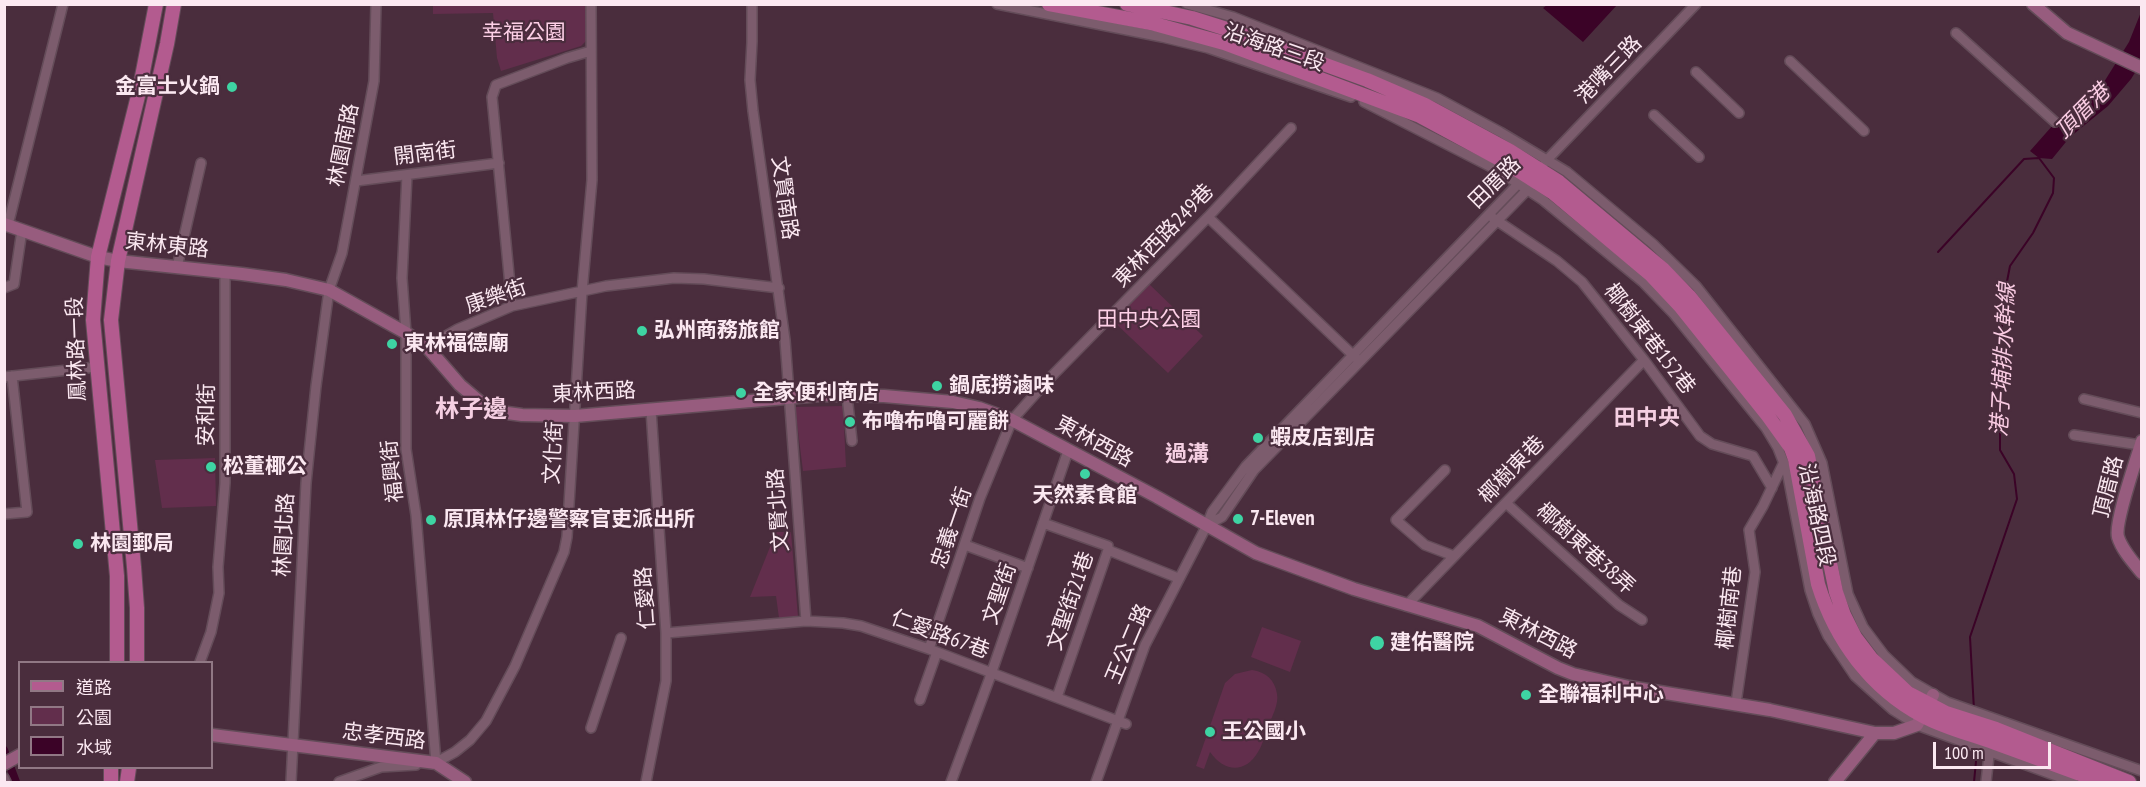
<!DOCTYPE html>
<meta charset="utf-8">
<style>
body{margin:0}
#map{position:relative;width:2146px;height:787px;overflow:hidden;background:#4a2d3d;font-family:"PT Sans Narrow","Noto Sans TC",sans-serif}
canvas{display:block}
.frame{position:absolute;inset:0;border:6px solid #fbe8f1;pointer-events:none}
.legend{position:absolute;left:18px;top:661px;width:195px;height:108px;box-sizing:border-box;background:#4a2d3d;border:2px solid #917885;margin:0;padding:8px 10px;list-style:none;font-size:18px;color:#fbe8f1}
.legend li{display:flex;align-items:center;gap:12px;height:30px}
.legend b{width:30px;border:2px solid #917885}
.scale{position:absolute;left:1933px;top:742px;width:118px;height:27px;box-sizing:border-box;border:3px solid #fbe8f1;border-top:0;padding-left:8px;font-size:18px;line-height:21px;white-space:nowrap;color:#fbe8f1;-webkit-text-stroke:4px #4a2d3d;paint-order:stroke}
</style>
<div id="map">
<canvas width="2146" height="787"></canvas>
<div class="frame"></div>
<ul class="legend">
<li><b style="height:8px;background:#b35b8f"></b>道路</li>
<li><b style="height:16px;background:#622e4c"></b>公園</li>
<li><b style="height:16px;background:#3b0327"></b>水域</li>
</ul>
<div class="scale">100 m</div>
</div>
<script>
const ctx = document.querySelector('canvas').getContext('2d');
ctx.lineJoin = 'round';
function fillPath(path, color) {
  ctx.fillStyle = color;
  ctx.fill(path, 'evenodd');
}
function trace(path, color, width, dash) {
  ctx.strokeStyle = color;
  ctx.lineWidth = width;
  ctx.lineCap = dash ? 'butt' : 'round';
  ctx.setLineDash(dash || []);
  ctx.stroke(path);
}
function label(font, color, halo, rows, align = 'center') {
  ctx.font = font + ' "PT Sans Narrow","Noto Sans TC",sans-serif';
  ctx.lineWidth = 4.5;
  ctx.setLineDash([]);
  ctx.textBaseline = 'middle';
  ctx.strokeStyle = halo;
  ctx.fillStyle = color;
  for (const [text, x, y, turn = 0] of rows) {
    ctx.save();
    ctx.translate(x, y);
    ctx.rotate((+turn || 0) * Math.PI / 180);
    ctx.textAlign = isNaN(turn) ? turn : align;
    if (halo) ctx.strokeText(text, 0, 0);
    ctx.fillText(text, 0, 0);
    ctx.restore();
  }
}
fillPath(new Path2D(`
 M433 5H587L586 41 581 46 501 71 497 58 493 13 433 14Z
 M1148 283 1203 336 1168 373 1112 320Z
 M843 406 846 467 803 471 795 407Z
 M215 458 216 506 162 508 155 460Z
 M776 532H791L798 617 779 618 776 596 750 597Z
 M1262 627 1301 641 1290 672 1251 657Z
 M1252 670C1266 672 1275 680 1277 694 1279 704 1272 716 1269 725 1265 734 1263 744 1258 752 1245 774 1224 772 1210 752L1204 769 1196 766 1225 683 1235 674Z`), '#622e4c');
fillPath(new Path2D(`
 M1547 5V4L1617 5 1583 42 1543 8Z
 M2141 12V63L2131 79 2108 106 2070 137 2052 159 2039 158 2030 151 2061 116 2104 82 2129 42Z`), '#3b0327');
trace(new Path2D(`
 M1938 252 2024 159 2039 158 2054 178 2053 193 2033 233 2010 266 2003 302 2000 365V450L2014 474 2017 499 1970 637 1974 710
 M1974 782 1977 751`), '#3b0327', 2);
trace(new Path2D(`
 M4 750 16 782`), '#3b0327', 8);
const street = new Path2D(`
 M752 4V42L750 80 753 111 785 340 806 621
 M997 4 1162 37 1208 48 1351 97
 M1187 4 1233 17 1437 98 1500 132 1567 172 1653 244 1696 286 1805 424 1822 463 1848 594 1863 627 1884 655 1912 682 1947 702 2142 771
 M1956 33 2055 122
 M1790 61 1864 131
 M1696 72 1739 113
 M1364 102 1499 171 1543 200 1643 282 1673 313 1766 428 1778 448 1787 471 1810 590 1818 614 1828 636 1855 676 1893 710 1917 725 2073 782
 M1654 115 1699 157
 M1545 162 1696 4
 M407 175 402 278 406 333V449L416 515 436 763
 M356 181 499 163
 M1208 217 1356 358
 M1493 218 1557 261 1582 282 1644 360 1700 436 1712 444 1753 456 1772 488
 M8 225 63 4
 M177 267 201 163
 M4 288 14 284 22 230
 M512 306 492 97 496 85 567 58 591 51
 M427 347 458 329 512 306 606 286 674 278 704 279 779 288
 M4 377 96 367
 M847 396 852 441
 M2084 399 2142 413
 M2074 435 2140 445
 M1445 470 1396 520 1425 545 1454 556
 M1506 503 1619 605 1642 620
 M4 514 27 512 12 376
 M1043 523 1108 546V550L1057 697
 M1207 525 1222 517 1254 470 1532 185
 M965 545 1028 568
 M1108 550 1178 578
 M1406 606 1644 360
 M666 633 806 621 843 623 861 626 929 649 1126 724
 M929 649 980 498 1012 420 1046 382 1208 217 1291 128
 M200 662 211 632 219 593 218 567 225 483V272
 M920 700 937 652
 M1736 703 1755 572 1749 530 1763 506 1784 462
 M591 728 621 638
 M433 764 455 752 470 740 486 721 515 666 564 552 567 537 582 292 592 180 591 4
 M4 778 6 782
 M291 782 306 483 316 386 329 290 342 253 374 81 376 4
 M339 782 381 767 416 765
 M646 782 666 681V633L651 410
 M951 782 989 680 1068 451
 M1096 782 1145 645 1207 525 1212 512 1246 466 1520 182
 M1986 782 1990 747`);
const secondary = new Path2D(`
 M2033 4 2067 33 2142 68
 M4 224 98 257 118 261 242 274 286 280 329 290 406 333 427 347 460 385 480 402 500 412 522 415 575 416 821 395 884 396 953 402 979 408 1012 420 1157 497 1256 553 1354 589 1478 626 1558 668 1573 674 1629 687 1770 710 1875 733H1894L1917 725 1933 695
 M2142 441C2137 458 2114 523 2118 537 2122 550 2133 562 2142 573
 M212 735 436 763 465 782
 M4 764 20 755
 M1835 782 1875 733`);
const primary = new Path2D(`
 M1049 4 1151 23 1224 43 1420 116 1505 162 1552 192 1651 275 1680 306 1768 416 1791 448 1795 459 1818 584C1835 639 1870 688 1923 716 1945 728 1971 734 1995 743 2031 756 2066 769 2102 782
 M1127 4 1192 18 1230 30 1367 80 1425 105 1510 151 1559 182 1663 269 1689 296 1785 415 1808 456 1836 592 1844 615 1855 637 1871 658 1908 693 1946 713 1996 729 2129 782
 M117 662V576L93 320 98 257 139 92 156 4
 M137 662V608L134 567 111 320 118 261 167 44 174 4
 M111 782V768
 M127 782 129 768`);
trace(street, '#644c59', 12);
trace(secondary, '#644c59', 15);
trace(primary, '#644c59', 16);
trace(street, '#7c5c6d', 9);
trace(secondary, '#975c7e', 12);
trace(primary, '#b35b8f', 14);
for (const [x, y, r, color] of [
 [232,87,6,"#3ed4a3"],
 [642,331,6,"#3ed4a3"],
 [392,344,6,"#3ed4a3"],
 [937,386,6,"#3ed4a3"],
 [741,393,6,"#3ed4a3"],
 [850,422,6,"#3ed4a3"],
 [1258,438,6,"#3ed4a3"],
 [211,467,6,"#3ed4a3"],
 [1085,474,6,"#3ed4a3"],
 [1238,519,6,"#3ed4a3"],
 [431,520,6,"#3ed4a3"],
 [78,544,6,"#3ed4a3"],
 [1377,643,8,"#3ed4a3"],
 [1526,695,6,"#3ed4a3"],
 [1210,732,6,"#3ed4a3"]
]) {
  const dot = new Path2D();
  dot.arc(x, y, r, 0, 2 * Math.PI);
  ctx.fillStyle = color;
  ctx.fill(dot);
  trace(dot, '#4a2d3d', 2);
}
label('21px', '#fed0e7', '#4a2d3d', [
 ["幸福公園",524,33],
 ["田中央公園",1149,320]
]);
label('21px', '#fbe8f1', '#4a2d3d', [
 ["沿海路三段",1274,48,19],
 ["港嘴三路",1609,70,-46],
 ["林園南路",344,145,-79],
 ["開南街",425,154,-7],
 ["田厝路",1495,183,-45],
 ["文賢南路",784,198,82],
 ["東林西路249巷",1164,236,-46],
 ["東林東路",167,246,6],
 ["康樂街",496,297,-19],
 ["椰樹東巷152巷",1649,339,52],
 ["鳳林路一段",77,349,-92],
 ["東林西路",594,393,-3],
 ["安和街",207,415,-89],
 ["東林西路",1094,442,28],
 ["文化街",554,453,-87],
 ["椰樹東巷",1512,470,-46],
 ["福興街",393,471,-96],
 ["頂厝路",2109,487,-76],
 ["文賢北路",779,510,-94],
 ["沿海路四段",1816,515,78],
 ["忠義一街",952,528,-71],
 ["林園北路",285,535,-87],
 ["椰樹東巷38弄",1585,549,42],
 ["文聖街",1000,594,-71],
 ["仁愛路",646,598,-94],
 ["文聖街21巷",1071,601,-71],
 ["椰樹南巷",1730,608,-84],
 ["東林西路",1538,634,27],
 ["仁愛路67巷",940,635,20],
 ["王公二路",1129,644,-67],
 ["忠孝西路",384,737,7]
]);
label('bold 21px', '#fbe8f1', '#4a2d3d', [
 ["金富士火鍋",220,87,"right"],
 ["弘州商務旅館",654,331],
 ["東林福德廟",404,344],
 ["鍋底撈滷味",949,386],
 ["全家便利商店",753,393],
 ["布嚕布嚕可麗餅",862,422],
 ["蝦皮店到店",1270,438],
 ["松董椰公",223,467],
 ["天然素食館",1085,496,"center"],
 ["7-Eleven",1250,519],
 ["原頂林仔邊警察官吏派出所",443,520],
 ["林園郵局",90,544],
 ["建佑醫院",1390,643],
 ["全聯福利中心",1538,695],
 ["王公國小",1222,732]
], 'left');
label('italic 22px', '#facce3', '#4a2d3d', [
 ["頂厝港",2083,112,-45],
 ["港子埔排水幹線",2004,360,-87]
]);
label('bold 22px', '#f5cfe2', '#4a2d3d', [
 ["田中央",1647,419],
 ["過溝",1187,455]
]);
label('bold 24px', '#f5cfe2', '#4a2d3d', [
 ["林子邊",471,410]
]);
</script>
